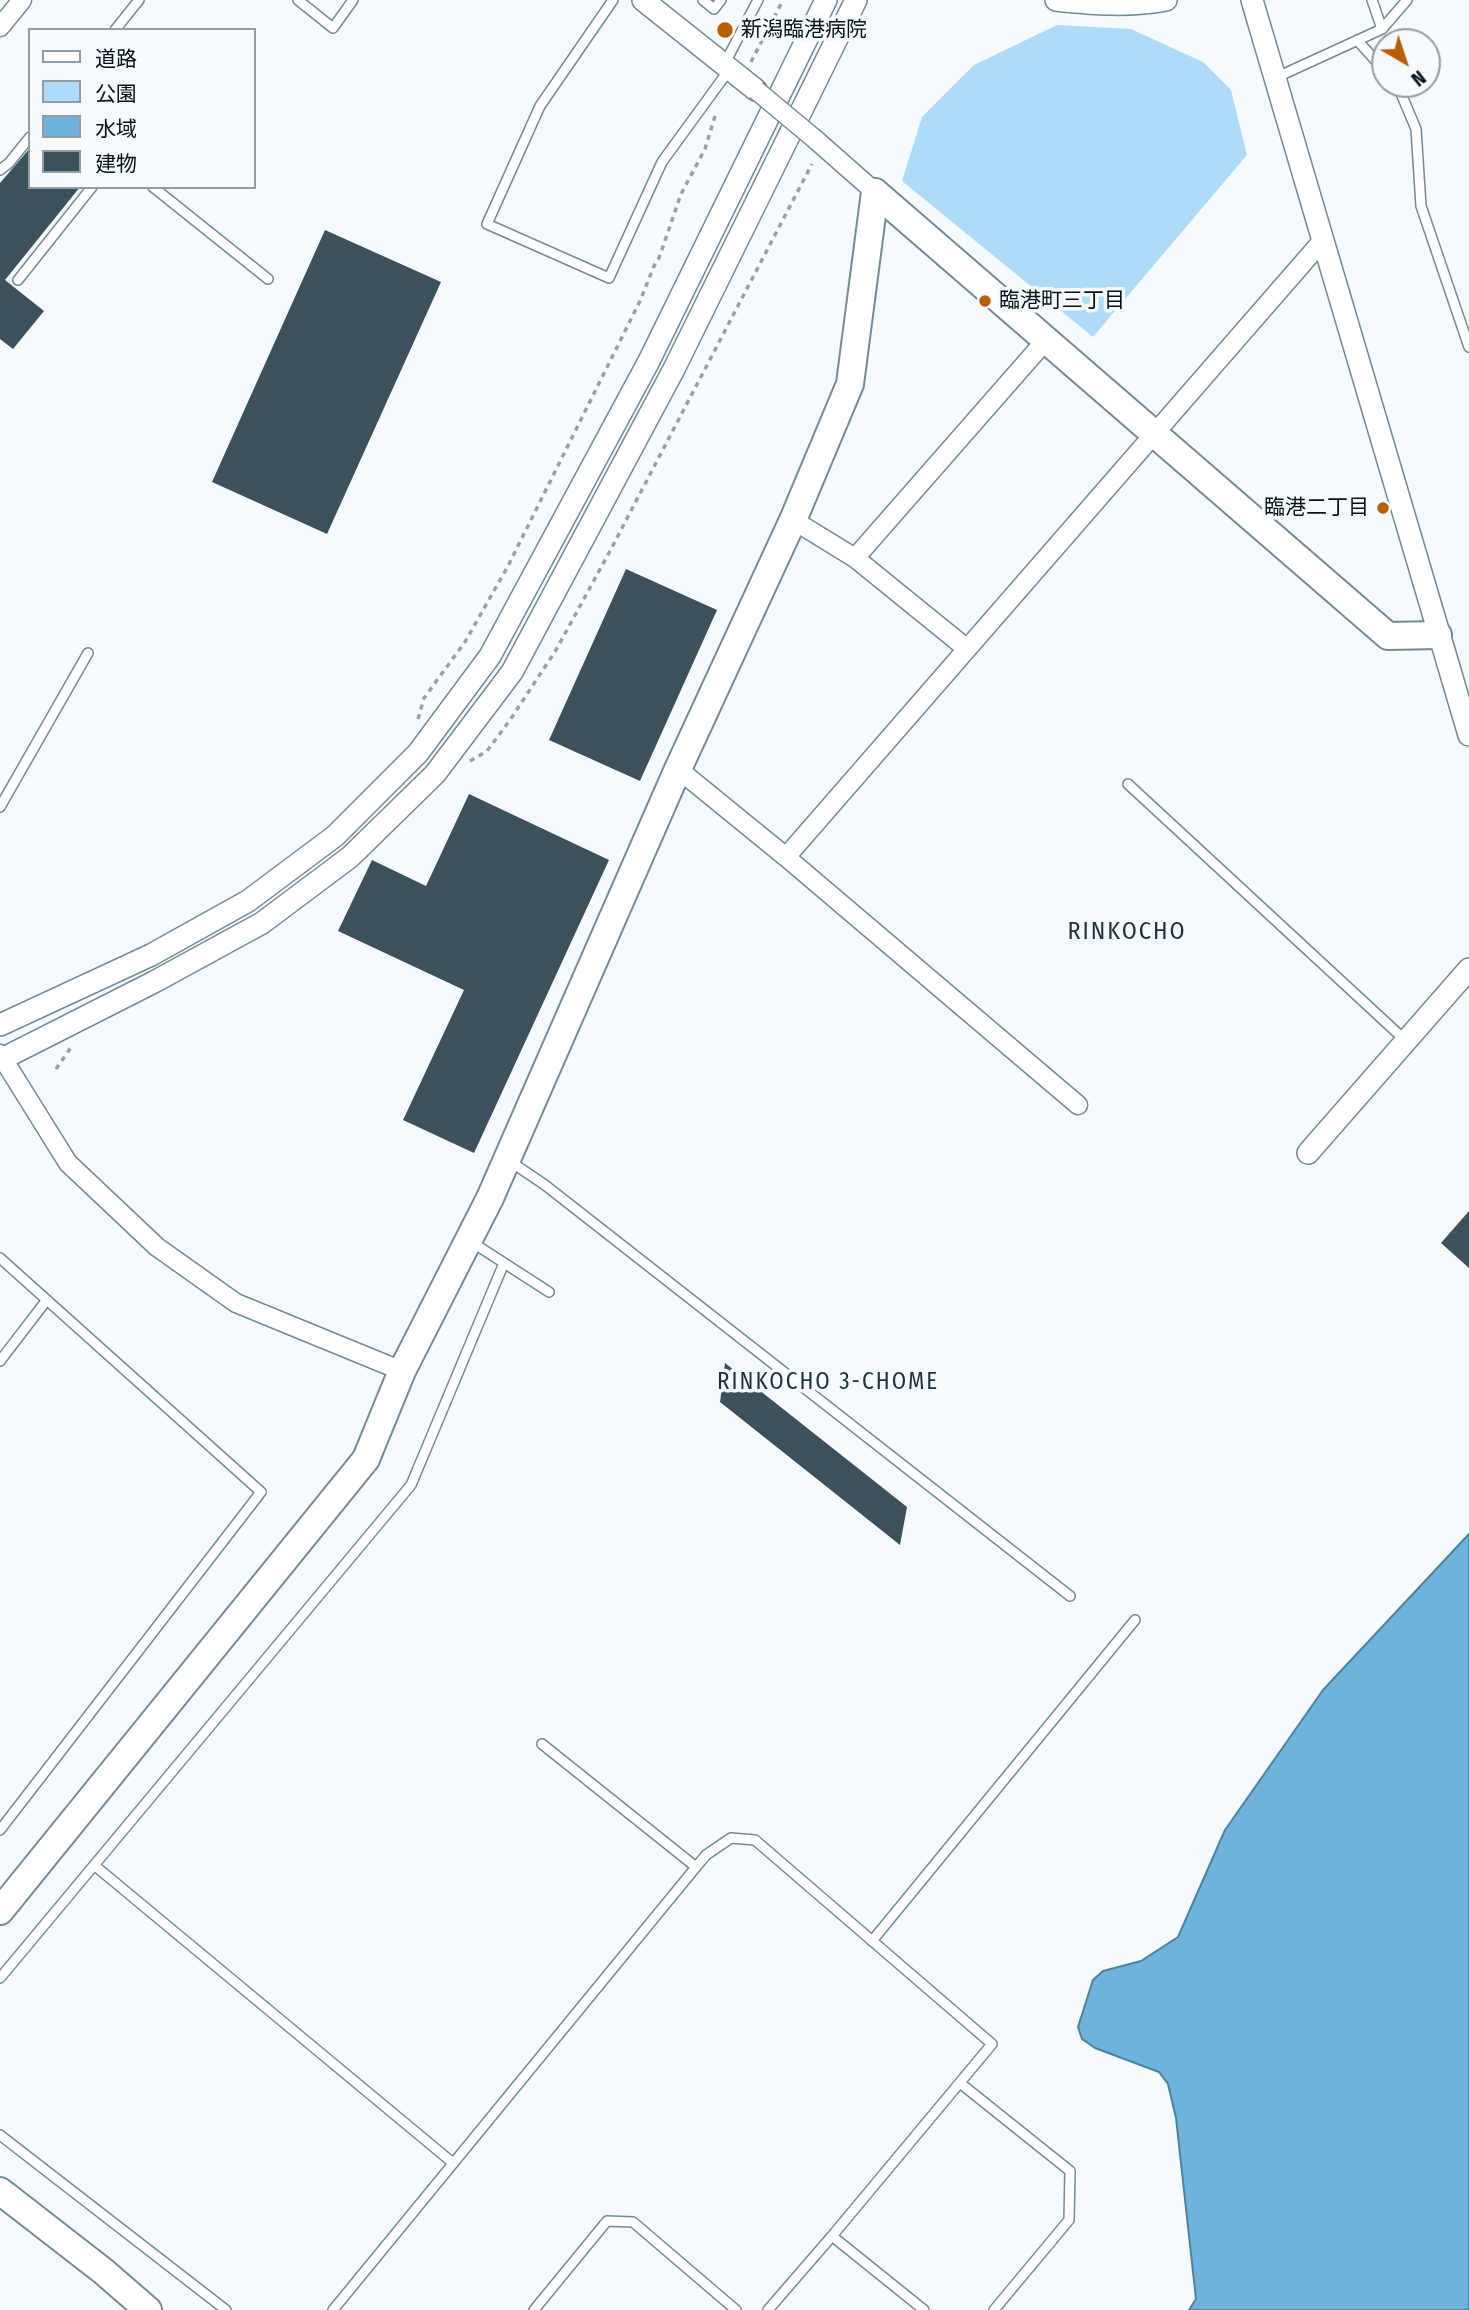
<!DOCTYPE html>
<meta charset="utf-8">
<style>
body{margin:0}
#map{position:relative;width:1469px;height:2310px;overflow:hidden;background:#f4fafd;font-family:"Fira Sans Condensed","Noto Sans JP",sans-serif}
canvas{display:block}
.legend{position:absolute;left:28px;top:28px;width:228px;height:161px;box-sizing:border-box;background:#f4fafd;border:2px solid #959ca0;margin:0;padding:9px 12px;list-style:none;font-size:21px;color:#071015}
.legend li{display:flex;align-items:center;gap:14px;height:35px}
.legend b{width:35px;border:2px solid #959ca0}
.north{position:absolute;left:1371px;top:28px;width:70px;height:70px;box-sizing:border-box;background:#f4fafd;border:2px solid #959ca0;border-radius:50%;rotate:141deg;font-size:19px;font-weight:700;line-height:28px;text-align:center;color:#071015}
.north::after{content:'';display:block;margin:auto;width:24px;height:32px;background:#b85e00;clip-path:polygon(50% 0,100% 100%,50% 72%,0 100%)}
</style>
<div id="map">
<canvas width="1469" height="2310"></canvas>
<ul class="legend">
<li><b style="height:9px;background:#fff"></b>道路</li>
<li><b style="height:19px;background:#aedcf8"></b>公園</li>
<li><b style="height:19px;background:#6db3db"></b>水域</li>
<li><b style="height:19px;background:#3b515e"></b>建物</li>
</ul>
<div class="north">N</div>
</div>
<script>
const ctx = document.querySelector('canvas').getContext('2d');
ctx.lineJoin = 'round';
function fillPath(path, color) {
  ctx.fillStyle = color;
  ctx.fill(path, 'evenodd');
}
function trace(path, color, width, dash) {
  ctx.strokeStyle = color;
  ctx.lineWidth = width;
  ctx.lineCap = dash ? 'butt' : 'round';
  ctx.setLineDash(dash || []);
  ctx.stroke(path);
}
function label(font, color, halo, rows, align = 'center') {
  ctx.font = font + ' "Fira Sans Condensed","Noto Sans JP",sans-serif';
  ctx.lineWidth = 7;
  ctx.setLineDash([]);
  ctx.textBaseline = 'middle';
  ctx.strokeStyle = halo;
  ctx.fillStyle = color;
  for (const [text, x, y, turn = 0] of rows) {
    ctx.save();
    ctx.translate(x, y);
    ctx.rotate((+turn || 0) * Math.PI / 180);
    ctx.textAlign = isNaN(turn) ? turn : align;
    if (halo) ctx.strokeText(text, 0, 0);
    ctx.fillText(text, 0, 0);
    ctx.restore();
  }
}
fillPath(new Path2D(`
 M1057 25 1131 29 1203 62 1231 90 1247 155 1093 337 902 181 922 117 974 65Z`), '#aedcf8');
const water = new Path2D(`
 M1469 1534V2310H1189L1196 2299 1176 2118 1168 2084 1159 2072 1095 2048 1082 2039 1078 2027 1093 1980 1103 1971 1141 1961 1178 1937 1225 1830 1323 1690Z`);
fillPath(water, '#6db3db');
trace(water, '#4e82a0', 2);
fillPath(new Path2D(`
 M30 148V187H80L5 280 44 311 13 349 0 339V183Z
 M325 230 441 282 327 534 212 482Z
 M626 569 717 610 640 781 549 740Z
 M469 794 609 860 474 1153 403 1120 464 990 338 931 372 860 426 886Z
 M1469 1211V1268L1441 1243Z
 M725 1363 907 1507 900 1545 720 1402Z`), '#3b515e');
const service = new Path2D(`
 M298 0 333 28 353 0
 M613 0 540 106 487 224 609 278 662 162 729 70
 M703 0 714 9 721 0
 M1382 29 1407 0
 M115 30 139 0
 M1357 40 1385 71
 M725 63 758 0
 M1275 78 1382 29 1372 0
 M1397 84 1416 129 1421 206 1469 347
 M0 170 9 163 30 137
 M153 187 268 279
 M18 280 92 187
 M1128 784 1406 1041
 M0 807 88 653
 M508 1160 545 1185 1070 1596
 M470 1241 549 1292
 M0 1258 261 1492 0 1830
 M0 1361 46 1301
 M542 1744 696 1867
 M94 1865 453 2163
 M872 1941 1135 1620
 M0 1978 411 1485 504 1263
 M960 2083 1070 2171 1069 2220 994 2310
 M0 2135 226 2310
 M333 2310 696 1867 706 1855 731 1838 755 1840 992 2044 832 2236 924 2310
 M534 2310 607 2221 633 2222 736 2310
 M768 2310 832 2236`);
const minor = new Path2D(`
 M0 27 22 0
 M816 140 875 192
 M793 520 855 558 966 648
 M855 558 1046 340
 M678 769 786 857
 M0 1054 68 1163 157 1247 236 1303 402 1371
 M1078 1105 786 857 1323 240`);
const tertiary = new Path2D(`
 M643 0 756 90
 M1056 0C1094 4 1129 7 1166 0
 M1252 0 1469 735
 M0 1025 151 955 248 901 335 836 418 753 490 656 649 361 826 0
 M0 1060 154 982 262 923 350 857 435 774 512 672 674 369 856 0
 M1308 1153 1469 969`);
const primary = new Path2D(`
 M875 192 1388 636 1438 635
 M0 1911 366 1459 402 1371 490 1198 678 769 793 520 850 384 875 192
 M0 2191 103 2271 148 2310`);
trace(service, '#738b99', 12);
trace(minor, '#738b99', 21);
trace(tertiary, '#738b99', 24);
trace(primary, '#738b99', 30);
trace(new Path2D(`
 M751 62 783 0
 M418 719 424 698 465 642 508 566 640 301 654 266 659 258 681 194 705 149 716 113
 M470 761 487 751 510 720 556 650 610 551 812 164
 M56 1069 72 1046`), '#9aa1a5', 3.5, [5, 5]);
trace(service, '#fff', 9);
trace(minor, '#fff', 18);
trace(tertiary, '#fff', 21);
trace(primary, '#fff', 26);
const minorBridge = new Path2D(`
 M756 90 816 140`);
trace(minorBridge, '#738b99', 21, []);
trace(minorBridge, '#fff', 18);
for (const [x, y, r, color] of [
 [725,30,9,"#b85e00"],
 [985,301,7,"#b85e00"],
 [1383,508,7,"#b85e00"]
]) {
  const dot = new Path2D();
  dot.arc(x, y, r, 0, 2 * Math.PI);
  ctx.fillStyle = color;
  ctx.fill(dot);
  trace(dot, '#f4fafd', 2.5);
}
label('21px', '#071015', '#f4fafd', [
 ["新潟臨港病院",741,30],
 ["臨港町三丁目",999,301],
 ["臨港二丁目",1369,508,"right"]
], 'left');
ctx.letterSpacing = '2px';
label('23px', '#1d323f', '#f4fafd', [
 ["RINKOCHO 3-CHOME",828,1383]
]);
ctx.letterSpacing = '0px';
ctx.letterSpacing = '2px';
label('24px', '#1d323f', '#f4fafd', [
 ["RINKOCHO",1127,932]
]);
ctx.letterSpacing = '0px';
</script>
